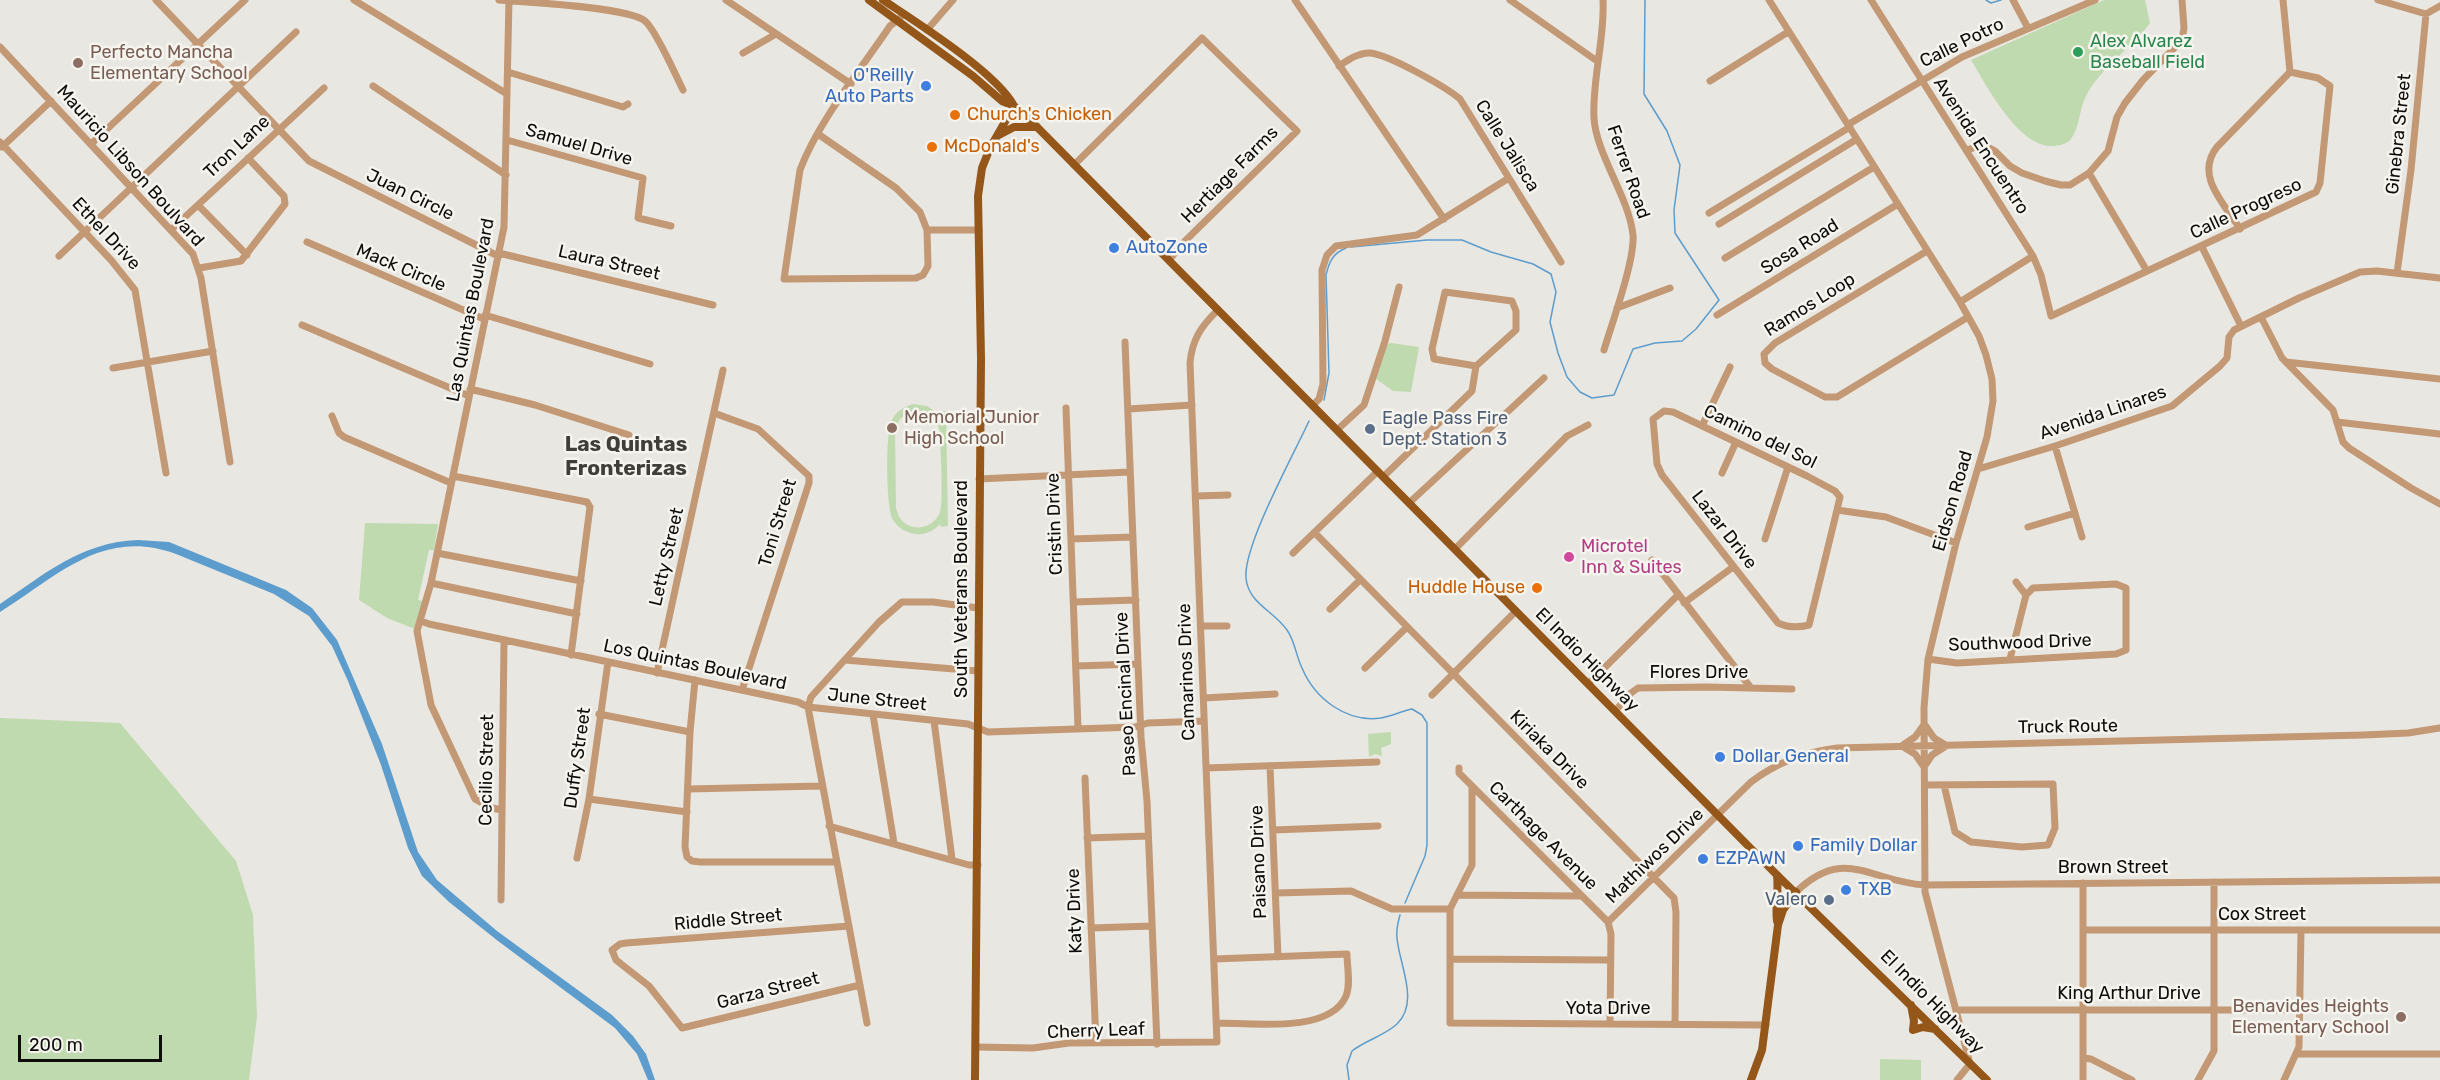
<!DOCTYPE html>
<style>
body{margin:0}
#map{position:relative;width:2440px;height:1080px;overflow:hidden;background:#e9e7e1;font-family:Rubik,sans-serif}
canvas{display:block}
.scale{position:absolute;left:18px;top:1035px;width:144px;height:27px;box-sizing:border-box;border:3px solid #0e0d0b;border-top:0;padding-left:8px;font-size:18px;line-height:21px;white-space:nowrap;color:#0e0d0b;-webkit-text-stroke:4px #f6f4ee;paint-order:stroke}
</style>
<div id="map">
<canvas width="2440" height="1080"></canvas>
<div class="scale">200 m</div>
</div>
<script>
const ctx = document.querySelector('canvas').getContext('2d');
ctx.lineJoin = 'round';
function fillPath(path, color) {
  ctx.fillStyle = color;
  ctx.fill(path, 'evenodd');
}
function trace(path, color, width, dash) {
  ctx.strokeStyle = color;
  ctx.lineWidth = width;
  ctx.lineCap = dash ? 'butt' : 'round';
  ctx.setLineDash(dash || []);
  ctx.stroke(path);
}
function label(font, color, halo, rows, align = 'center') {
  ctx.font = font + ' Rubik,sans-serif';
  ctx.lineWidth = 5;
  ctx.setLineDash([]);
  ctx.textBaseline = 'middle';
  ctx.strokeStyle = halo;
  ctx.fillStyle = color;
  for (const [text, x, y, turn = 0] of rows) {
    ctx.save();
    ctx.translate(x, y);
    ctx.rotate((+turn || 0) * Math.PI / 180);
    ctx.textAlign = isNaN(turn) ? turn : align;
    if (halo) ctx.strokeText(text, 0, 0);
    ctx.fillText(text, 0, 0);
    ctx.restore();
  }
}
fillPath(new Path2D(`
 M2104 0H2145L2150 23C2131 49 2101 67 2086 96 2079 109 2080 127 2071 139 2067 144 2061 145 2054 146 2019 149 1987 86 1971 60Z
 M1391 343 1419 347 1411 392 1393 391 1376 379 1387 344Z
 M913 404 927 406 939 414 940 411H946L948 526 941 527 940 524C934 531 925 535 916 534 907 533 898 528 893 520 886 508 885 432 892 420 896 411 904 407 913 404ZM914 411C928 410 937 418 940 432 940 449 944 498 940 512 936 523 925 529 914 527 903 525 898 517 896 508L895 427 901 418Z
 M365 523 438 524 434 550H429L418 600 423 601 415 629 387 618 359 600Z
 M0 718 120 723 236 861 253 915 257 1017 249 1080H0Z
 M1391 732V744L1381 748 1382 756 1375 754 1369 757 1368 734Z
 M1880 1059 1921 1060V1080H1880Z`), '#bfdaae');
fillPath(new Path2D(`
 M138 540 169 542 286 590 312 608 337 640 382 744 418 852 437 880 497 931 612 1015 633 1036 646 1054 655 1080H648L637 1054 615 1028 498 941 449 902 422 876 408 848 381 765 348 681 332 646 309 616 274 594 176 554C102 527 57 577 0 612V604C45 574 81 542 138 540Z`), '#5c9dce');
trace(new Path2D(`
 M1986 0 1991 3 2001 0
 M1351 247 1427 240H1462L1491 252 1533 264 1551 274 1556 292 1550 322 1558 353 1567 377 1580 392 1592 398 1614 395 1633 349 1655 343 1682 341 1696 329 1719 300 1675 233 1674 210 1680 165 1667 131 1644 94 1645 0
 M1324 400 1329 373 1326 275C1329 262 1333 253 1346 248
 M1309 421C1294 454 1243 546 1246 578 1248 603 1274 611 1287 630 1295 641 1296 656 1302 668 1315 699 1347 723 1381 718 1392 716 1402 711 1412 709L1422 715 1427 723V845L1425 856 1405 903
 M1349 1080 1347 1065 1352 1051C1366 1040 1384 1036 1397 1024 1420 1002 1399 964 1397 938 1396 930 1398 922 1400 915`), '#5c9dce', 1.5);
trace(new Path2D(`
 M156 0 309 161 498 256 503 254 713 305
 M354 0 507 94
 M499 0C525 2 628 7 645 21 656 30 676 76 683 90
 M726 0 851 84
 M1295 0 1444 219
 M1510 0 1597 61
 M1603 0C1605 39 1592 79 1594 118 1596 154 1629 197 1633 235 1635 260 1612 323 1604 350
 M1769 0 1960 302 1979 336 1986 355 1992 379 1993 401 1987 437 1956 543 1928 659 1924 708 1925 892 1970 1064 1957 1080
 M1871 0 2033 256 2041 275 2051 316 2316 192 2320 183 2330 86 2318 78 2290 72 2283 0
 M2013 0 2028 28
 M2378 0 2426 14
 M927 30 953 0
 M0 47 193 254 201 278 230 462
 M743 53 776 34
 M1339 66C1348 60 1358 53 1369 53 1386 53 1446 87 1460 99L1561 262
 M508 72 623 107 628 104
 M1710 81 1788 32
 M373 86 506 175
 M1849 124 1962 57 2095 0
 M818 134 896 188 920 212 927 230 928 266 923 275 916 278 784 279 800 170C818 122 861 69 890 26L900 18
 M507 140 643 178 638 218 671 226
 M0 142 111 260 135 290 166 473
 M91 144 245 0
 M2 147 51 101
 M1968 150 1982 144 1995 151 2010 166 2022 173 2045 181 2061 185H2070L2089 173 2108 151 2117 117 2125 103 2143 80 2182 40 2184 28 2182 0
 M1074 165 1202 38 1297 131 1185 241 1169 260
 M2089 173 2147 271
 M198 205 247 255
 M1709 213 1850 127
 M1719 224 1857 139
 M172 229 324 88
 M2240 229C2225 204 2194 176 2217 147L2290 72
 M927 230H979
 M307 242 484 319
 M2202 247 2241 326
 M1927 251 1775 343 1764 354 1765 363 1772 369 1825 397H1837L1968 317
 M59 256 296 32
 M1725 258 1874 167
 M199 268 241 261 285 204 284 196 248 158
 M2397 273 2411 170 2426 14 2440 6
 M1960 302 2033 256
 M1617 308 1670 288
 M485 315 650 364
 M1717 315 1898 204
 M2261 317 2282 358 2333 410 2343 442 2349 448 2411 488 2440 504
 M302 325 469 396
 M1125 342 1141 737 1147 801 1157 1044
 M2286 362 2440 379
 M113 368 213 351
 M470 389 535 405 629 435
 M1313 405 1319 399 1323 384 1322 270 1327 255 1336 246 1417 235 1509 178
 M1066 408 1078 728
 M1128 409 1192 405
 M714 413 758 429 809 476V483L742 690
 M332 416 339 433 344 437 451 483
 M2337 422 2440 434
 M1702 426 1730 367
 M1337 430 1364 405 1385 341 1399 287
 M2055 446 2082 537
 M1978 469 2055 446 2172 406 2220 366 2227 358 2229 337 2234 330 2299 298 2360 272 2377 271 2440 278
 M1722 473 1736 442
 M453 476 587 502 590 507 571 655
 M1383 477 1472 391 1476 366 1516 330V311L1512 301 1445 292 1432 349 1434 359 1476 366
 M979 479 1130 472
 M1197 496 1228 495
 M1409 503 1544 378
 M1837 510 1809 625C1798 628 1789 628 1778 623L1662 475 1657 464 1653 419 1664 411 1673 412 1807 476 1835 491 1840 497 1837 510 1886 517 1956 543
 M2028 527 2075 513
 M1315 533 1674 898 1676 912 1675 1024
 M1071 539 1133 537
 M1765 539 1788 467
 M1455 549 1567 436 1588 425
 M437 553 581 581
 M1293 553 1377 472
 M1652 560 1751 688
 M2016 582 2026 595
 M431 583 577 614
 M1074 602 1136 600
 M1684 603 1733 567
 M1330 609 1360 580
 M421 621 429 624 798 702 808 707 968 724 988 732 1135 727 1148 723 1204 721
 M1201 626H1227
 M1928 659 1957 663 2116 654 2126 650V588L2116 584 2033 588 2026 595 2010 659
 M845 660 978 671
 M1076 666 1138 664
 M1365 668 1407 627
 M657 673 723 370
 M695 680 690 732 685 847 687 857 692 861 700 862H836
 M1588 684 1678 595
 M1432 695 1516 611
 M1204 698 1275 694
 M1615 711 1631 693 1638 688 1707 687 1792 689
 M599 714 690 732
 M873 715 894 843
 M934 721 952 859
 M1925 725 1934 738 1944 744
 M1903 745 1915 737 1923 726
 M1905 748 1915 754 1924 767
 M1926 764 1932 755 1946 746
 M1270 766 1278 957
 M1206 768 1377 762
 M1459 768V773L1608 922
 M1085 778 1096 1043
 M1925 785 2053 784 2055 828 2048 845 2022 847 1971 842 1955 832 1944 785
 M1472 786V865L1450 909V1023L1766 1025
 M688 789 821 786
 M589 799 687 812
 M501 810 489 807 475 799 431 705 417 631 431 583 504 227 509 0
 M829 826 969 865H978
 M1273 830 1378 826
 M1087 838 1148 836
 M577 858 589 799 608 662
 M1796 892C1845 845 1870 882 1925 885L2440 880
 M1276 893 1351 891 1392 909H1450
 M1457 895 1581 896
 M501 900 504 640
 M849 926 626 943 620 944 612 950 616 960 649 986 682 1028 860 985
 M1091 928 1152 926
 M2083 930H2440
 M1214 959 1347 954C1347 967 1351 984 1346 996 1330 1034 1250 1023 1217 1023
 M1450 959 1610 960
 M1957 1010H2301
 M867 1023 808 707 811 697 879 622 902 602H933L978 608
 M1610 1024 1611 934 1608 922 1751 782C1777 762 1804 752 1837 748L2363 735 2408 733 2440 728
 M976 1047 1033 1048 1069 1043 1217 1042 1190 363C1192 340 1201 326 1218 310
 M2298 1054H2440
 M2083 1058 2091 1059 2132 1080
 M2083 1080V883
 M2198 1080 2214 1051V882
 M2284 1080 2299 1047 2301 930`), '#c39874', 7);
trace(new Path2D(`
 M869 0 973 76 1002 101 1014 106 1037 127 1777 875 1987 1080
 M883 0C916 22 997 73 1014 106
 M997 136 1014 127H1037
 M1777 875C1779 892 1775 906 1777 921
 M1911 1005 1914 1021 1913 1030 1923 1027 1935 1029
 M975 1080 981 359 978 196 982 168 990 148 1014 106
 M1751 1080 1762 1050 1778 925 1783 910 1796 892`), '#945719', 8);
for (const [x, y, r, color] of [
 [2078,52,6,"#2e9e5b"],
 [78,63,6,"#8d6e63"],
 [926,86,6,"#3f7fe0"],
 [955,115,6,"#e8710a"],
 [932,147,6,"#e8710a"],
 [1114,248,6,"#3f7fe0"],
 [892,428,6,"#8d6e63"],
 [1370,429,6,"#5c6f8a"],
 [1569,557,6,"#d1479c"],
 [1537,588,6,"#e8710a"],
 [1720,757,6,"#3f7fe0"],
 [1798,846,6,"#3f7fe0"],
 [1703,859,6,"#3f7fe0"],
 [1846,890,6,"#3f7fe0"],
 [1829,900,6,"#5c6f8a"],
 [2401,1017,6,"#8d6e63"]
]) {
  const dot = new Path2D();
  dot.arc(x, y, r, 0, 2 * Math.PI);
  ctx.fillStyle = color;
  ctx.fill(dot);
  trace(dot, '#f6f4ee', 2);
}
label('18px', '#27864d', '#f6f4ee', [
 ["Alex Alvarez",2090,42],
 ["Baseball Field",2090,63]
], 'left');
label('18px', '#0e0d0b', '#f6f4ee', [
 ["Calle Potro",1962,43,-26],
 ["Ginebra Street",2399,134,-84],
 ["Samuel Drive",579,145,16],
 ["Calle Jalisca",1507,146,58],
 ["Avenida Encuentro",1981,146,57],
 ["Tron Lane",237,147,-43],
 ["Mauricio Libson Boulvard",130,166,48],
 ["Ferrer Road",1628,172,71],
 ["Hertiage Farms",1230,175,-45],
 ["Juan Circle",410,195,26],
 ["Calle Progreso",2246,209,-25],
 ["Ethel Drive",106,234,47],
 ["Sosa Road",1800,247,-32],
 ["Laura Street",609,263,13],
 ["Mack Circle",401,268,23],
 ["Ramos Loop",1810,305,-32],
 ["Las Quintas Boulevard",471,310,-79],
 ["Avenida Linares",2103,413,-19],
 ["Camino del Sol",1760,437,26],
 ["Eidson Road",1953,501,-74],
 ["Toni Street",778,523,-73],
 ["Cristin Drive",1055,524,-92],
 ["Lazar Drive",1724,530,52],
 ["Letty Street",667,557,-77],
 ["South Veterans Boulevard",962,589,-90],
 ["Southwood Drive",2020,643,-2],
 ["El Indio Highway",1587,660,45],
 ["Los Quintas Boulevard",695,665,12],
 ["Camarinos Drive",1187,672,-92],
 ["Flores Drive",1699,673],
 ["Paseo Encinal Drive",1126,694,-93],
 ["June Street",877,700,6],
 ["Truck Route",2068,727,-1],
 ["Kiriaka Drive",1549,750,45],
 ["Duffy Street",578,758,-82],
 ["Cecilio Street",487,770,-89],
 ["Carthage Avenue",1543,836,45],
 ["Mathiwos Drive",1655,856,-44],
 ["Paisano Drive",1259,862,-92],
 ["Brown Street",2113,868],
 ["Katy Drive",1075,911,-92],
 ["Cox Street",2262,915],
 ["Riddle Street",728,920,-5],
 ["Garza Street",768,991,-14],
 ["King Arthur Drive",2129,994],
 ["El Indio Highway",1932,1002,45],
 ["Yota Drive",1608,1009],
 ["Cherry Leaf",1096,1031,-2]
]);
label('18px', '#785e54', '#f6f4ee', [
 ["Perfecto Mancha",90,53],
 ["Elementary School",90,74],
 ["Memorial Junior",904,418],
 ["High School",904,439],
 ["Benavides Heights",2389,1007,"right"],
 ["Elementary School",2389,1028,"right"]
], 'left');
label('18px', '#366cbe', '#f6f4ee', [
 ["O'Reilly",914,76,"right"],
 ["Auto Parts",914,97,"right"],
 ["AutoZone",1126,248],
 ["Dollar General",1732,757],
 ["Family Dollar",1810,846],
 ["EZPAWN",1715,859],
 ["TXB",1858,890]
], 'left');
label('18px', '#c56008', '#f6f4ee', [
 ["Church's Chicken",967,115],
 ["McDonald's",944,147],
 ["Huddle House",1525,588,"right"]
], 'left');
label('18px', '#4e5e75', '#f6f4ee', [
 ["Eagle Pass Fire",1382,419],
 ["Dept. Station 3",1382,440],
 ["Valero",1817,900,"right"]
], 'left');
label('18px', '#b23c85', '#f6f4ee', [
 ["Microtel",1581,547],
 ["Inn & Suites",1581,568]
], 'left');
label('bold 21px', '#3f3e39', '#f6f4ee', [
 ["Las Quintas",626,445],
 ["Fronterizas",626,469]
]);
</script>
